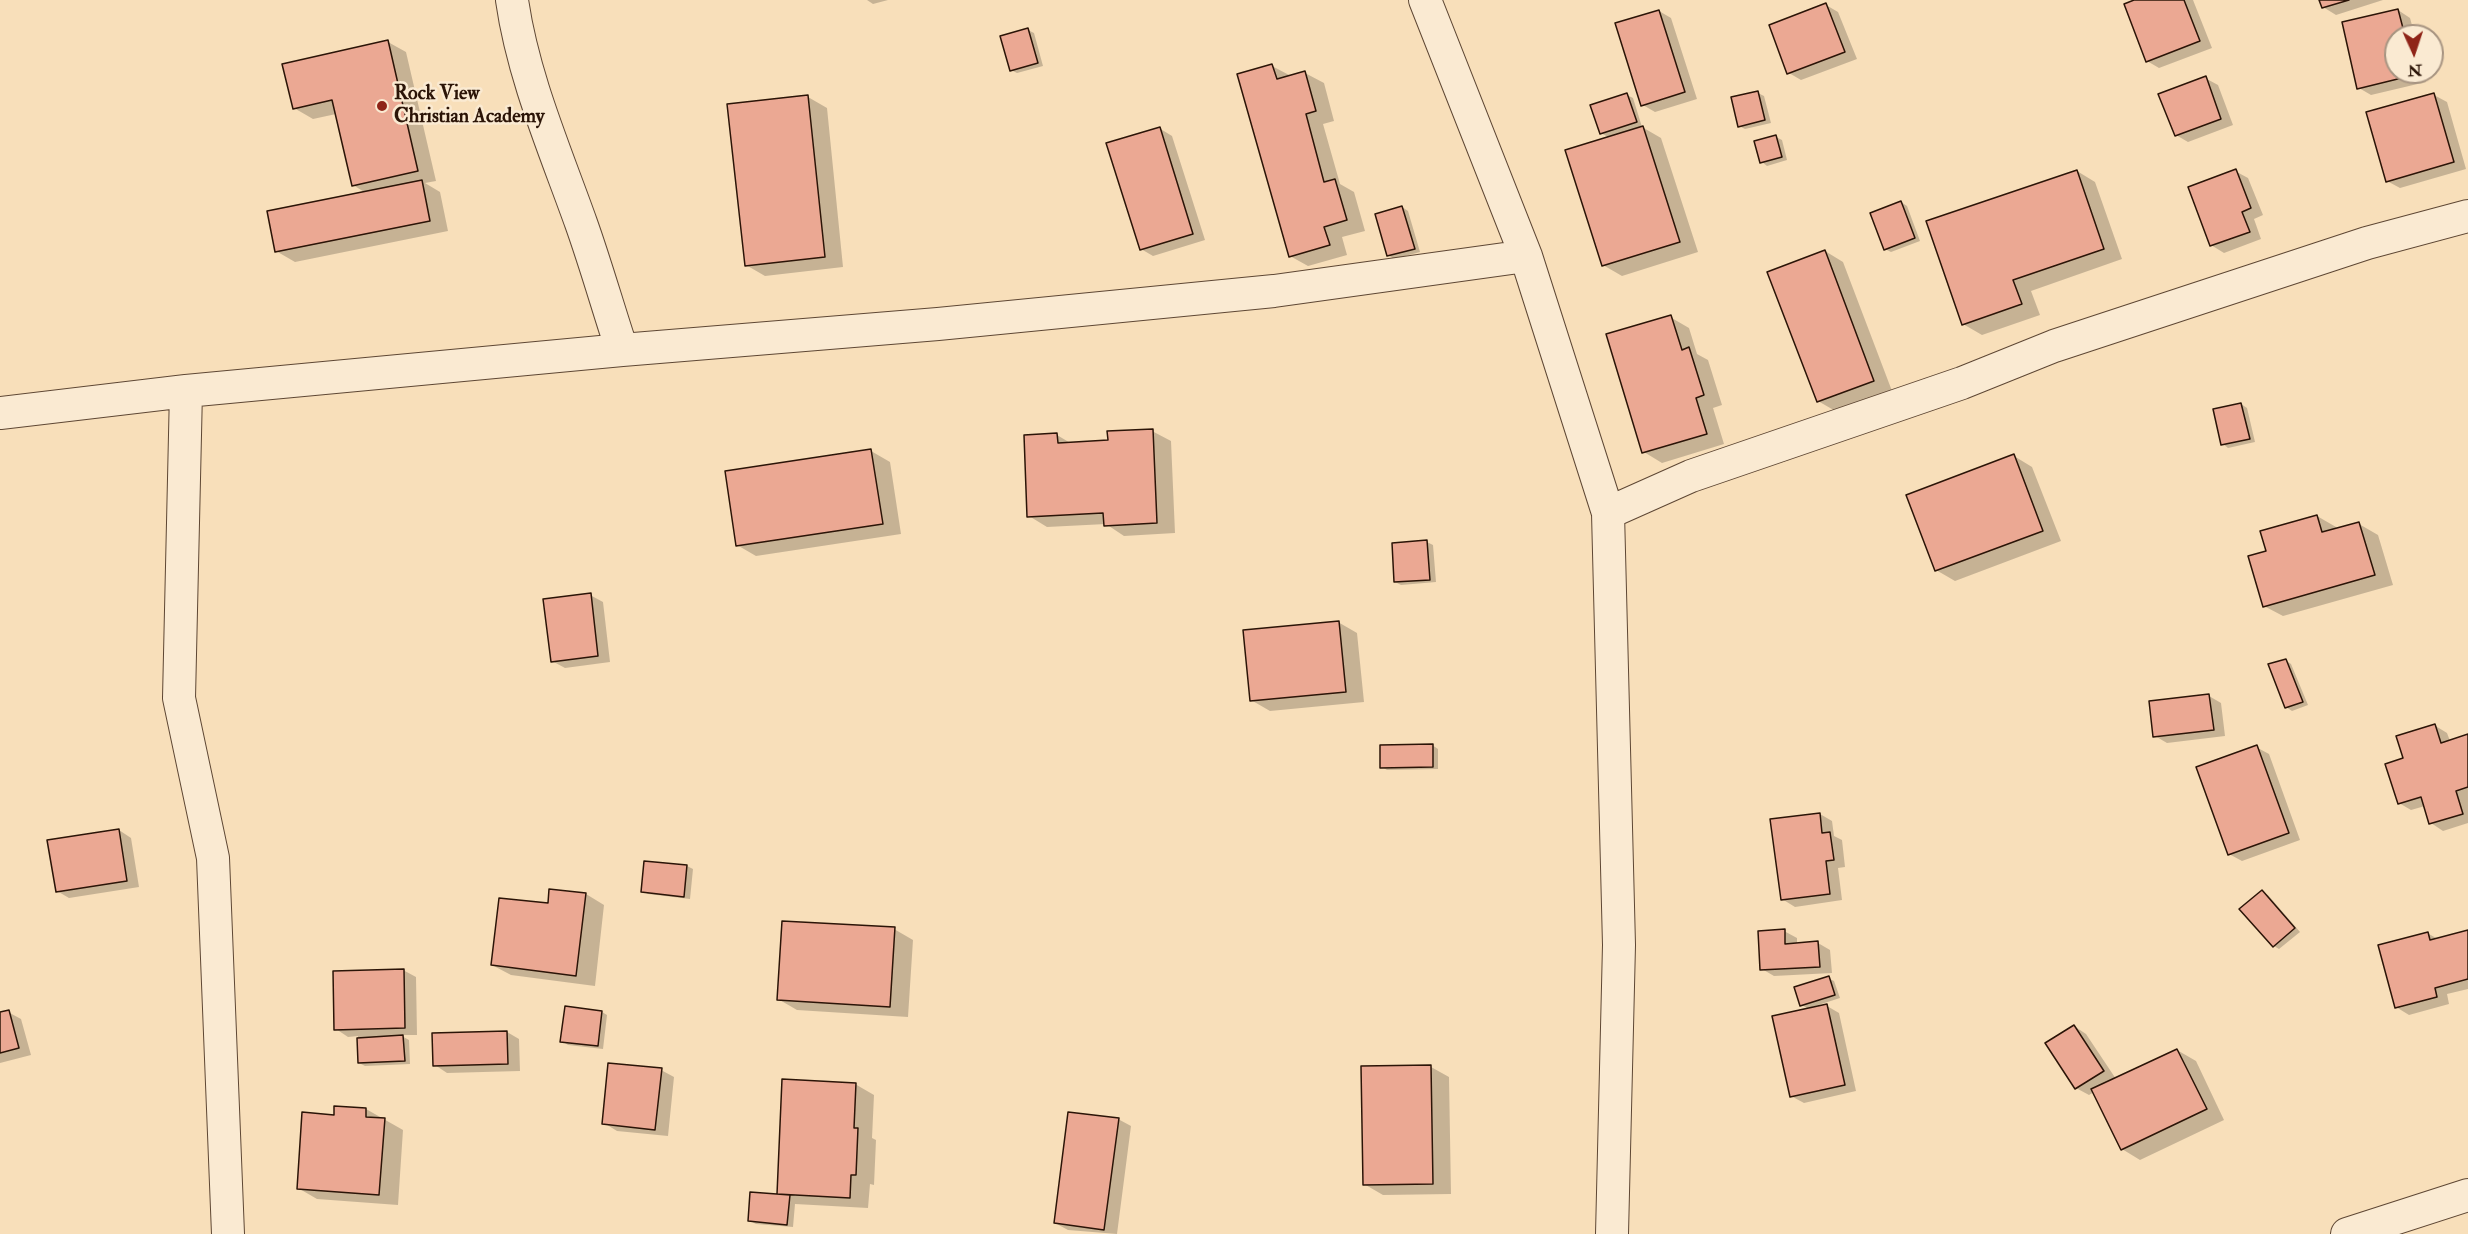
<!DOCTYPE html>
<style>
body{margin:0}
#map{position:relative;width:2468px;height:1234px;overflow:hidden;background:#f8dfba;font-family:"IM FELL Double Pica",serif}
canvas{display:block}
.north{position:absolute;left:2384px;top:24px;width:60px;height:60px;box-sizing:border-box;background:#faead2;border:2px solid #a79481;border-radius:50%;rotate:177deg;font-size:16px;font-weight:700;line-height:24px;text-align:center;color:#2b1407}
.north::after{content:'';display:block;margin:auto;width:21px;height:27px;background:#8f2418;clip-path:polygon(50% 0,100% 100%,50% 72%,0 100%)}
</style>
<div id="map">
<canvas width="2468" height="1234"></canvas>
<div class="north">N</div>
</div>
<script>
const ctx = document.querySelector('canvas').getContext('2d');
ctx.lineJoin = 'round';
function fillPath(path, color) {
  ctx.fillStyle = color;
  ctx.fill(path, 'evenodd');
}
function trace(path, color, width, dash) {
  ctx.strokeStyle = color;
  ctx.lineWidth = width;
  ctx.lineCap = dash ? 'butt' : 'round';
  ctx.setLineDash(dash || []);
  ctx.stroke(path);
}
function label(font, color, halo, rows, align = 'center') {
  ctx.font = font + ' "IM FELL Double Pica",serif';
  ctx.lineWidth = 5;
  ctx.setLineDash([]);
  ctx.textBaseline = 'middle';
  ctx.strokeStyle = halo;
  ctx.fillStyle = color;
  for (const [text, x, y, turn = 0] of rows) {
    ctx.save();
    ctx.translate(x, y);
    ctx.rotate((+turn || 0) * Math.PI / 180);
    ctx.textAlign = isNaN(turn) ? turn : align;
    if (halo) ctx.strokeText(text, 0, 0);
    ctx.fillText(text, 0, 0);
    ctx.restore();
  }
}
fillPath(new Path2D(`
 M867 0H888L873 4Z
 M2138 0H2193L2212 48 2159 68 2147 61Z
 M2321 0H2383L2336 15 2323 7Z
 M1826 5 1838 12 1857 59 1801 80 1789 73Z
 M2398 10 2410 18 2415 36H2396V72H2423L2426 82 2371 95 2359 88Z
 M1659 11 1671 18 1697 99 1655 112 1643 105Z
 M1028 30 1034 33 1043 66 1017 73 1011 70Z
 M388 42 406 52 436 181 425 183 440 192 448 231 295 262 276 251 366 193 353 185 336 114 313 119 294 108Z
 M1272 66 1291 76 1305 73 1324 83 1334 121 1323 124 1340 184 1354 192 1365 231 1342 237 1347 255 1308 266 1290 256Z
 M2205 78 2218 85 2233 125 2188 142 2176 135Z
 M1758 93 1764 96 1771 123 1745 129 1739 126Z
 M1627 95 1633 98 1642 127 1661 138 1698 252 1622 276 1603 265 1610 138 1601 133Z
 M2434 95 2447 102 2466 169 2400 188 2387 181Z
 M808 97 827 108 843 267 765 276 746 265Z
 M1159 128 1172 136 1205 240 1153 256 1141 249Z
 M1776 137 1782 140 1787 160 1767 166 1762 162Z
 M2077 171 2095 182 2122 259 2031 291 2040 315 1982 335 1963 324Z
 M2235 171 2248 178 2263 215 2254 219 2261 239 2224 253 2211 245Z
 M1901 202 1907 206 1920 241 1891 252 1885 249Z
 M1402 207 1408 211 1420 252 1394 259 1388 255Z
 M1825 251 1843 262 1892 391 1837 412 1818 401Z
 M1670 317 1689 328 1697 354 1708 360 1722 405 1713 408 1724 444 1662 463 1644 452Z
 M2241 404 2247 408 2255 442 2228 448 2223 444Z
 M1152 431 1171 441 1175 533 1124 536 1106 524 1047 527 1029 516 1057 435 1072 444 1109 442Z
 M871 451 890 462 901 534 756 556 737 545Z
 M2014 456 2032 467 2061 541 1955 581 1936 570Z
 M2317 516 2336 527 2337 530 2359 524 2378 535 2393 585 2283 616 2264 606 2268 552Z
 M1427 542 1433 545 1436 582 1401 585 1395 582 1393 544Z
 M590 595 603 602 610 662 565 668 552 661Z
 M1338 622 1357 633 1364 702 1270 711 1251 700Z
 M2285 660 2291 664 2308 705 2292 711 2286 707Z
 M2209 696 2221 703 2225 736 2167 743 2155 736Z
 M2434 725 2447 733 2450 741 2468 736V823L2443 831 2431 823 2425 806 2411 810 2399 803 2405 759Z
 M1432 745 1438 749V769L1387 770 1382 767Z
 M2256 747 2269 754 2300 840 2242 861 2229 854Z
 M1820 814 1832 821 1834 836 1842 840 1845 867 1838 868 1842 900 1795 907 1782 899Z
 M119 830 131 838 139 887 69 898 57 891Z
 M687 866 693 869 690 899 648 894 643 891Z
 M2262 892 2268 895 2300 932 2279 949 2274 946Z
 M586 894 604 905 595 986 511 975 492 965Z
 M894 929 913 940 908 1017 797 1010 778 999Z
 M1784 931 1797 938V944L1818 943 1830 950 1832 973 1774 976 1762 969Z
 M2468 931V989L2447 994 2449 1004 2409 1015 2396 1007 2427 933 2438 939Z
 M403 970 416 977 417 1035H400L409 1040 410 1064 365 1066 359 1063 358 1036 348 1037 336 1029Z
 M1828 978 1834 981 1840 998 1812 1007 1813 1009 1827 1006 1839 1013 1856 1091 1804 1103 1791 1096 1810 1010 1802 1005Z
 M8 1012 21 1019 31 1055 0 1063V1014Z
 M602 1012 607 1015 603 1049 568 1045 562 1041Z
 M2074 1026 2086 1034 2116 1079 2177 1050 2196 1061 2224 1120 2140 1160 2122 1149 2094 1092 2089 1095 2076 1088 2047 1043Z
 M507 1032 519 1039 520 1071 447 1073 435 1065Z
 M1431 1067 1449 1077 1451 1194 1383 1195 1364 1184Z
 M661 1070 674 1077 668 1136 617 1131 604 1123Z
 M784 1081 855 1084 874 1095 872 1138 876 1140 874 1185 870 1184 868 1208 795 1204 793 1227 756 1224 750 1221 778 1196Z
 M366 1109 403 1130 398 1205 317 1199 298 1188 335 1116Z
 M1118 1119 1131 1126 1117 1234 1068 1230 1055 1223Z`), '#0003');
const building = new Path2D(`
 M2134 0H2184L2200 41 2146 62 2124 4Z
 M2319 0H2349L2322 8Z
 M1826 3 1845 52 1787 74 1769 25Z
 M2398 9 2405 36H2396V72H2413L2414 75 2357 89 2342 22Z
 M1659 10 1685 92 1641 106 1615 23Z
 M1028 28 1038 63 1010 71 1000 36Z
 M388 40 418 171 352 186 332 100 293 109 282 64Z
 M1272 64 1277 79 1305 71 1316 111 1306 114 1324 182 1335 179 1347 220 1324 227 1330 245 1289 257 1237 74Z
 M2206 76 2221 119 2175 136 2158 94Z
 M1758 91 1765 120 1738 127 1731 97Z
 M1627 93 1637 122 1600 134 1590 105Z
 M2434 93 2454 162 2386 182 2366 112Z
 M808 95 825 257 745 266 727 104Z
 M1643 126 1680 242 1602 266 1565 150Z
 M1160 127 1193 234 1140 250 1106 143Z
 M1776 135 1782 157 1760 163 1754 141Z
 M2236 169 2251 208 2242 212 2250 232 2210 246 2188 187Z
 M2077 170 2104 249 2013 280 2022 304 1962 325 1926 221Z
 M422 180 430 221 275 252 267 211Z
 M1901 201 1915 238 1884 250 1870 213Z
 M1402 206 1415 249 1387 256 1375 214Z
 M1825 250 1874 381 1817 402 1767 272Z
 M1671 315 1682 350 1689 347 1704 395 1696 398 1707 434 1642 453 1606 334Z
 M2241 403 2250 439 2221 445 2213 409Z
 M1153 429 1157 523 1104 526 1103 513 1027 517 1024 435 1057 433 1058 443 1108 440 1107 431Z
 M871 449 883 524 736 546 725 471Z
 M2014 454 2043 531 1935 571 1906 495Z
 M2317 515 2322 532 2359 522 2375 575 2263 607 2248 556 2266 551 2260 531Z
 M1427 540 1430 580 1394 582 1392 543Z
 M591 593 598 656 551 662 543 599Z
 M1339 621 1346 692 1250 701 1243 630Z
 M2286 659 2303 702 2285 708 2268 664Z
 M2209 694 2214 730 2153 737 2149 701Z
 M2435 724 2441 743 2468 734V787L2456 791 2463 814 2429 824 2421 797 2398 804 2385 764 2403 758 2396 736Z
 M1433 744V767L1380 768V745Z
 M2257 745 2289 833 2228 855 2196 767Z
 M1820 813 1822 833 1830 832 1834 860 1826 861 1830 894 1781 900 1770 819Z
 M119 829 127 881 56 892 47 840Z
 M644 861 687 865 684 897 641 892Z
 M549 889 586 893 576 976 491 965 499 898 548 903Z
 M2262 890 2295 928 2273 947 2239 909Z
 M782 921 895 927 890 1007 777 1000Z
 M1785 929V944L1818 941 1820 967 1760 970 1758 931Z
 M2468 930V979L2435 988 2437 997 2395 1008 2378 945 2428 932 2430 940Z
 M404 969 405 1028 334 1030 333 971Z
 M1829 976 1835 995 1800 1006 1794 987Z
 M1827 1004 1845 1085 1790 1097 1772 1016Z
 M565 1006 602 1011 598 1046 560 1042Z
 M9 1010 19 1048 0 1053V1012Z
 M2074 1025 2104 1071 2075 1089 2045 1043Z
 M507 1031 508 1064 433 1066 432 1033Z
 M403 1035 405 1061 358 1063 357 1038Z
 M2177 1049 2207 1109 2121 1150 2091 1089Z
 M608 1063 662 1068 655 1130 602 1124Z
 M1431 1065 1433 1184 1363 1185 1361 1066Z
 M782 1079 856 1083 854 1128H858L856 1175H851L850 1198 777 1194Z
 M334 1106 366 1108V1117L385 1118 379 1195 297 1189 302 1112 334 1115Z
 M1068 1112 1119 1118 1104 1230 1054 1223Z
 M750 1192 790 1195 787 1225 748 1221Z`);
fillPath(building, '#eba893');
trace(building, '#2b1407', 1.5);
const street = new Path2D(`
 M512 0C523 77 555 150 581 223 596 265 608 308 622 350
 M1425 0 1526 256 1608 513 1619 945 1612 1234
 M186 391 179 698 213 858 228 1234
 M0 413 186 391 622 350 938 324 1274 291 1526 256
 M1608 513 1691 476 1962 383 2054 346 2367 243 2468 216
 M2347 1234 2468 1195`);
trace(street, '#5e4734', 34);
trace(street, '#faead2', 32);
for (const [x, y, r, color] of [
 [382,106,6,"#8f2418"]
]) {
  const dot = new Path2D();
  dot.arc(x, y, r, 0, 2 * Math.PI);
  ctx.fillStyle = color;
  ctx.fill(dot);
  trace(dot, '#faead2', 2);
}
label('bold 20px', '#2b1407', '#faead2', [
 ["Rock View",394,95],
 ["Christian Academy",394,118]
], 'left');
</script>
